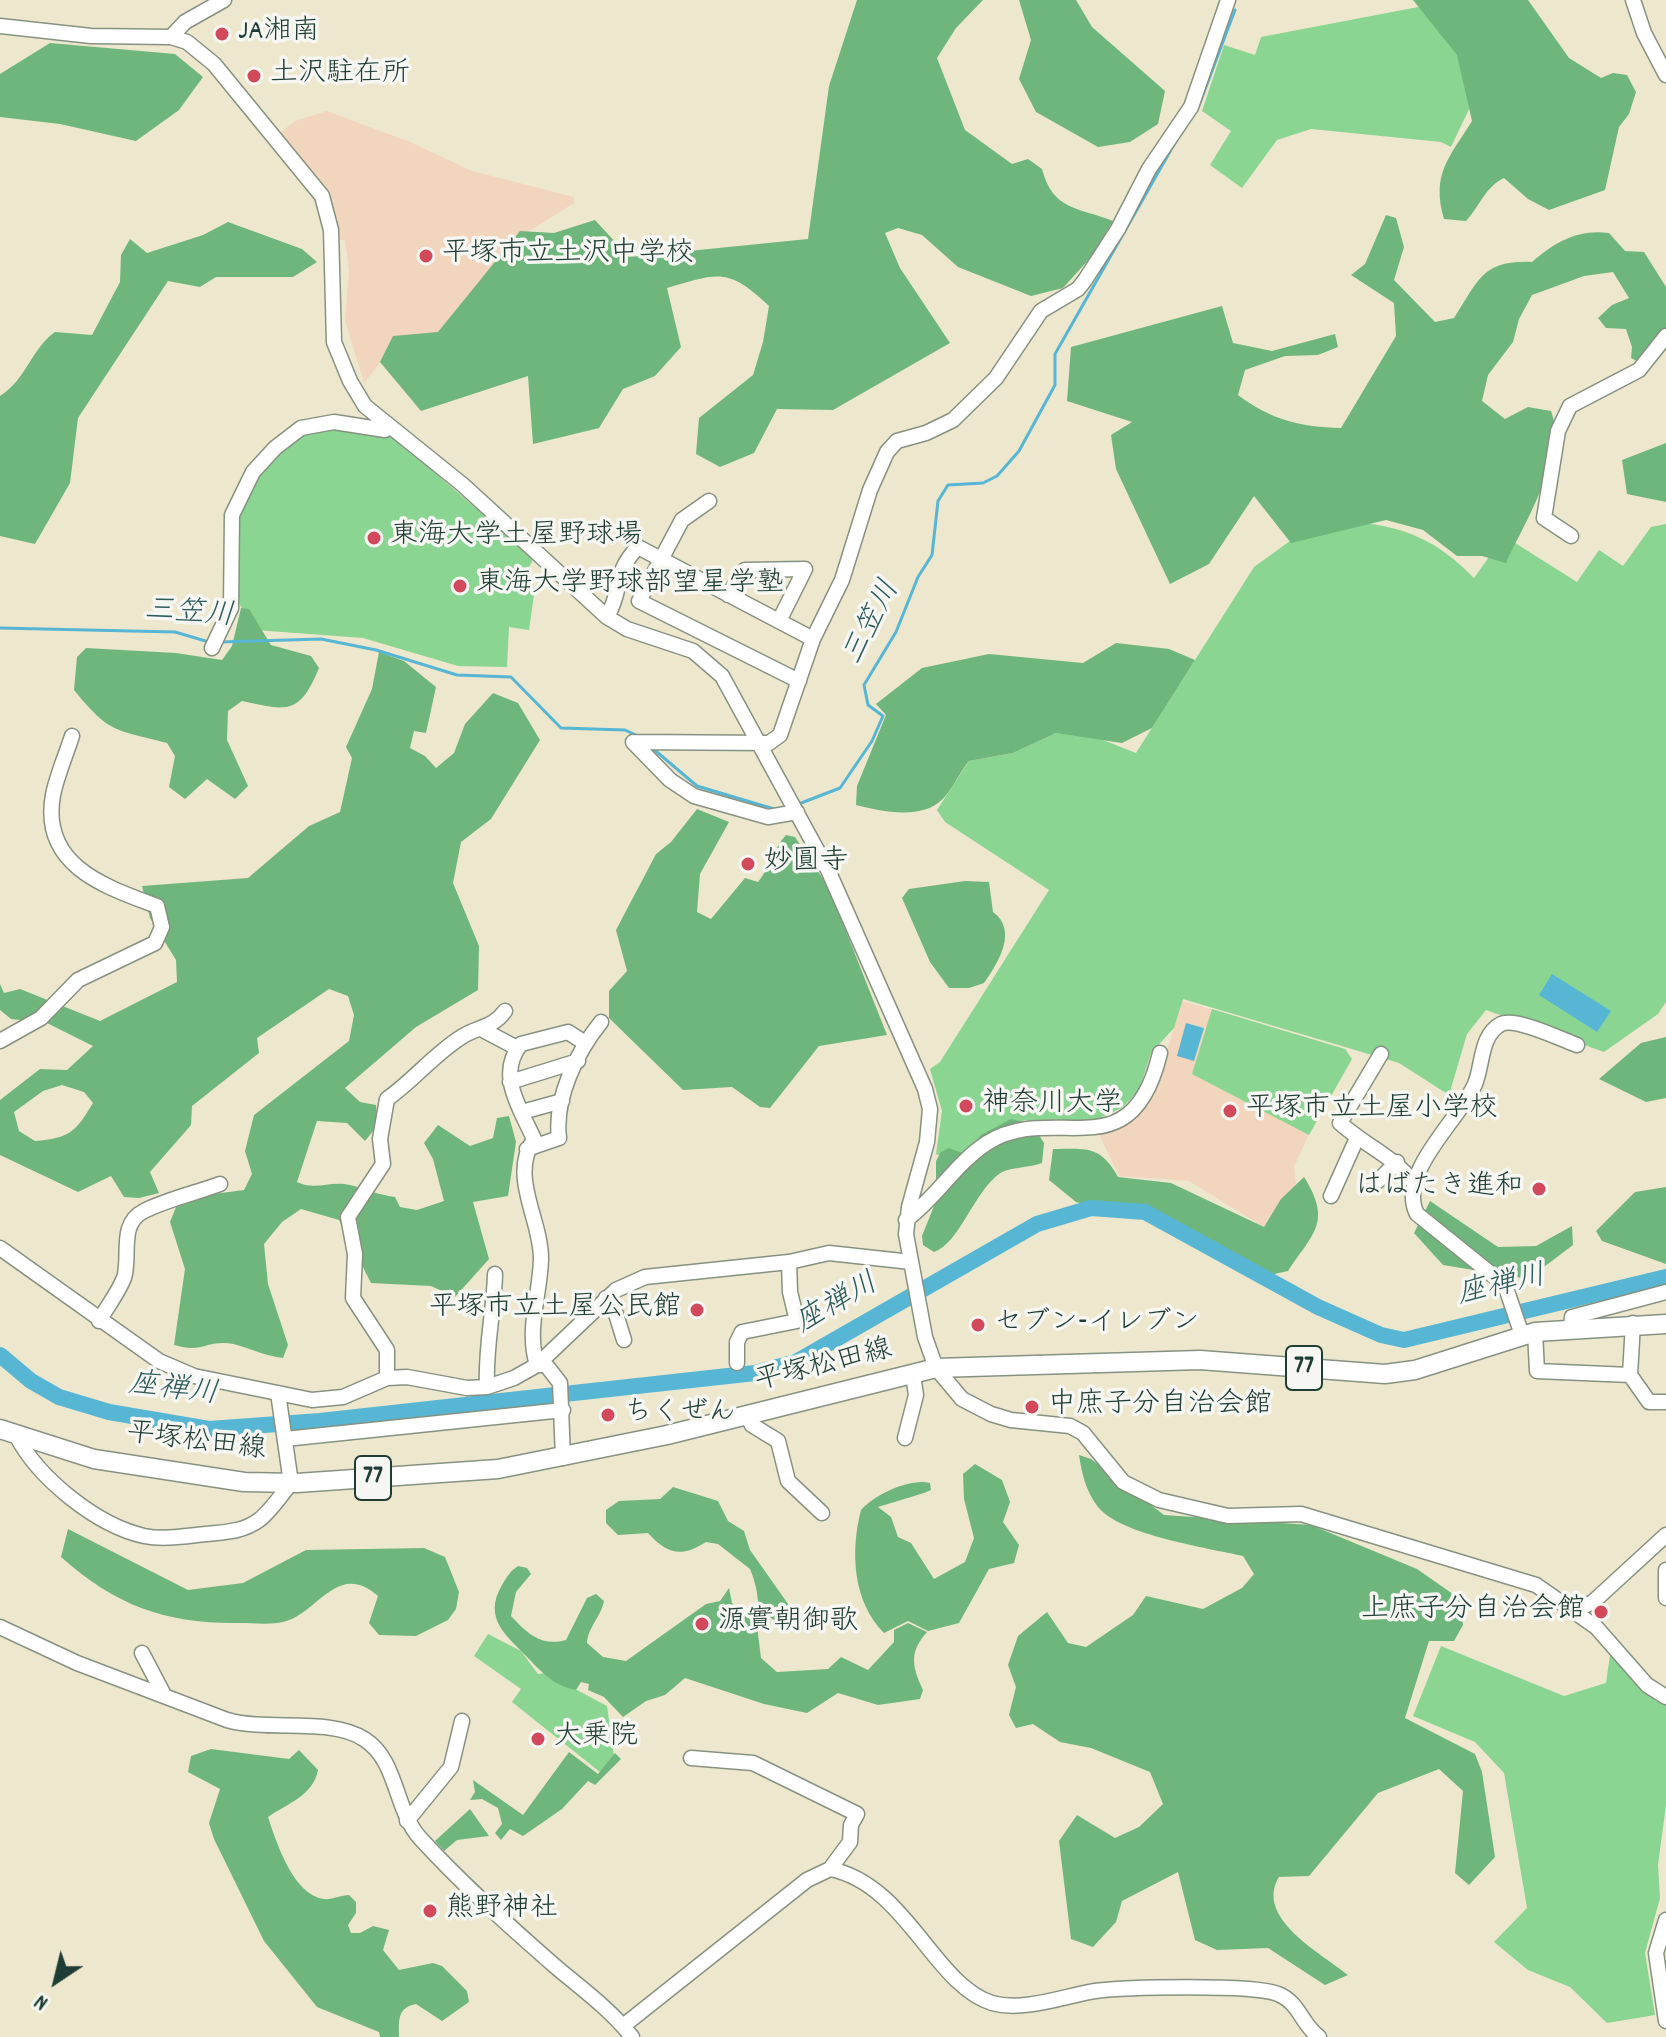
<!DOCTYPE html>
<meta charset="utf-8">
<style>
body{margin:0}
#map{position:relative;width:1666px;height:2037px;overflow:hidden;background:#ede7ce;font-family:Dekko,sans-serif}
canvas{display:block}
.north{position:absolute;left:16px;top:1941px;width:80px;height:80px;-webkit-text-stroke:6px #f6f6f2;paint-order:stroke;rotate:215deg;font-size:22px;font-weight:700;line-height:32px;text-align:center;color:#1f3d34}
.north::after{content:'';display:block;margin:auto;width:28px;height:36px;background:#1f3d34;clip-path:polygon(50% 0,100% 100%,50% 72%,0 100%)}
</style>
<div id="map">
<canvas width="1666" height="2037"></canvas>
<div class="north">N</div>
</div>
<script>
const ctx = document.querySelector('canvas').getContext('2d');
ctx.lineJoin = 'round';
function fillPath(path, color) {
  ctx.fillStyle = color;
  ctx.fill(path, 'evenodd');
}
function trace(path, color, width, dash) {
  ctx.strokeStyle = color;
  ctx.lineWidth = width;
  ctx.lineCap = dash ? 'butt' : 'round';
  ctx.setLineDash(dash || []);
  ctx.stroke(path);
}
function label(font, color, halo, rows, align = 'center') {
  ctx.font = font + ' Dekko,"Klee One",sans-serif';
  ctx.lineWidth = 7;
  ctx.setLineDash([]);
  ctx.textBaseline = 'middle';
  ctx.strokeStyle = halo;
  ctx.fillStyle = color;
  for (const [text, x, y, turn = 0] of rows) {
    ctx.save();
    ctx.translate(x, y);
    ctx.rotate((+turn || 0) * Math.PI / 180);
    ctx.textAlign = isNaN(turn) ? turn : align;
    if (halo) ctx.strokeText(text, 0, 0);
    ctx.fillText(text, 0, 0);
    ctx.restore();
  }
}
fillPath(new Path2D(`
 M327 111 410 142 472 171 574 197V203L515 240 452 335 398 340 364 383 345 320 349 271 345 240H338L324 185 280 133 295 121Z
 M1182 1001 1345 1049 1352 1059 1317 1116 1294 1167 1296 1186 1264 1227 1189 1181 1119 1176 1099 1134 1129 1122 1145 1105 1159 1078Z`), '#f1d5bd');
fillPath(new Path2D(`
 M1434 4 1447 15 1471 105 1451 147 1441 142 1311 129 1277 140 1242 188 1210 165 1231 131 1202 111 1224 45 1255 55 1261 37Z
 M334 427 393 437 534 558 524 576 535 588 529 630 509 627 507 667 458 666 363 638 255 630 237 600 236 517 263 465 305 431Z
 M1350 522C1403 525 1437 540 1474 578L1504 536 1577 582 1599 550 1623 566 1651 527 1666 524V1002L1658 1014 1604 1052 1486 1010 1467 1034 1449 1095 1399 1063 1183 999 1174 1028 1151 1053 1139 1090 1122 1108 1085 1124 1025 1120 990 1131 955 1163 936 1154 942 1111 930 1069 940 1062 1049 890 945 822 937 810 969 761 1013 753 1056 733 1098 738 1136 753 1254 567 1297 536Z
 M1212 1009 1345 1049 1352 1059 1309 1135 1192 1074Z
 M488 1634 521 1651 538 1674 545 1673 607 1706 614 1756 600 1772 512 1702 521 1689 474 1656Z
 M1441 1646 1564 1696 1606 1683 1610 1655 1656 1701 1666 1705V1805L1658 1865 1660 1898 1645 1953 1655 2015 1607 2023 1570 1987 1528 1970 1494 1942 1527 1908 1504 1773 1475 1742 1413 1716Z`), '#8ad592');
fillPath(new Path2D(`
 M857 0H983L956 28 937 58 965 130 1012 164 1028 159 1042 169C1053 211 1078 207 1113 221L1091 257 1063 288 1031 296 958 267 922 235 898 228 885 233 900 268 950 343 833 410 777 409 754 453 720 467 696 454 699 418 753 375 763 342 769 306C728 267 718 273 667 288L681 347 655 376 623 389 599 428 533 444 528 376 421 411 380 362 393 336 438 332 520 231 554 233 595 220 629 257 808 239 829 86Z
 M1019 0H1076L1092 27 1165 91 1158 124 1130 142 1098 147 1036 112 1019 79 1031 40Z
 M1413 0H1528L1569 58 1601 78 1613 73 1627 75 1636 92 1629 114 1619 127 1605 190 1549 210 1528 199 1504 178C1485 187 1480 206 1466 221L1444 219C1431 174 1449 158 1472 121L1457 55Z
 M50 43 175 54 203 77 179 110 136 141 60 124 0 117V74Z
 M1386 215 1396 218 1404 247 1394 280 1435 322 1454 318C1479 280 1482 260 1532 262 1555 242 1578 229 1609 233L1625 251 1644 252 1666 287V334L1641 363 1631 358 1632 347 1626 329 1606 328 1598 318 1612 305 1629 298 1613 272 1584 276 1532 295 1519 319 1513 342 1488 375 1482 401 1505 419 1528 407 1551 411C1568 453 1524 524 1506 563L1482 556H1457L1423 530 1386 520 1291 543 1254 496 1209 564 1170 584 1116 469 1111 435 1132 422 1067 401 1071 347 1222 306 1233 343 1272 351 1335 334 1338 347 1318 355 1285 356 1245 370 1238 395C1271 420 1301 427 1341 428L1396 336 1394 303 1351 275 1365 264Z
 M228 222 302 249 317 262 293 277H216L200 287 168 281 78 418 70 483 35 544 0 536V396C26 380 31 349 55 332L92 335 120 282 121 255 130 239 147 253 203 235Z
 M1666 443V502L1627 494 1622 460Z
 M241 608 249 609 271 645 311 656 319 668C299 717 286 710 242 701L228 711 227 740 248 786 235 799 207 779 185 799 169 787 175 756 167 743C114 729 110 734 74 690L77 657 86 648 176 653 222 660 232 646Z
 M1116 643 1169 649 1195 660 1152 728 1122 743 1056 733 1013 753 969 761C959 773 950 795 938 803 917 819 879 811 856 805L857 786 886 715 876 704 922 668 989 654 1083 663Z
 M379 652 404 661 436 687 426 733 414 731 410 748 425 756 436 768 454 753 465 724 493 693 518 703 540 740 491 819 461 842 453 883 479 946 478 990 416 1027 345 1088 360 1102 376 1105 377 1126 365 1141 347 1123 317 1121 297 1182C316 1191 331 1180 350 1185 366 1189 378 1195 395 1197L400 1207 417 1210 444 1201 433 1159 424 1143 438 1125 470 1146 493 1138 497 1118 509 1116 516 1142 508 1196 473 1202 489 1259 455 1297 431 1286 371 1283 339 1220 301 1209 282 1222 264 1244 268 1284 288 1345 283 1358C263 1356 242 1344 226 1343 204 1342 201 1353 174 1345L185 1269 170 1222 176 1207 214 1194 244 1190 252 1174 245 1151 254 1115 349 1041 354 1015 348 996 329 989 257 1038 259 1053 192 1106 191 1125 150 1172 159 1193 139 1198 124 1197 111 1176 78 1192 0 1155V1100L40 1069 67 1070 93 1046 47 1023 11 1019 0 1010V984L4 993 20 989 100 1021 177 982 176 960 150 918 142 886 248 878 309 826 340 812 352 758 346 747 372 689ZM62 1085 84 1092 93 1103C75 1133 69 1138 35 1141L19 1131 14 1112 43 1091Z
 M697 809 729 822 700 874 697 912 711 919 745 878 758 882C771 866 775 846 786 835L795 837 829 888 887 1035 819 1046 770 1108 760 1107 732 1087 683 1090 609 1018V991L627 971 616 930 656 854 671 842Z
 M965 881 989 882 993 912C1018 930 999 962 984 983L969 988H949L930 962 902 898 909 889Z
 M1666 1037V1098L1646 1102 1599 1079 1641 1043Z
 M1011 1119 1032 1124 1044 1143 1042 1163C1030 1168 1008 1167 999 1174 974 1192 959 1244 934 1252L923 1245 922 1236 936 1201V1161L941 1152 949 1148 965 1154 981 1135Z
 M1053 1149C1087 1149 1100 1145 1118 1177L1171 1183 1264 1227 1281 1199 1304 1177C1332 1222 1314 1232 1288 1271L1270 1275 1227 1258 1154 1220 1076 1202 1049 1180Z
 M1666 1187V1264L1602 1241 1596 1231 1635 1192Z
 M1430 1201 1498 1247 1536 1246 1572 1226 1573 1245 1528 1279 1443 1265 1414 1233Z
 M1079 1455 1091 1459 1164 1515 1311 1525 1417 1569 1460 1599 1463 1625 1454 1641H1429L1405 1718 1475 1754 1482 1772 1495 1857 1469 1885 1455 1873 1463 1791 1439 1769 1378 1793 1309 1876 1279 1877C1254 1918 1321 1953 1348 1975L1325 1985 1268 1948 1217 1950 1195 1940 1178 1872 1122 1901 1116 1922 1093 1947 1071 1939 1059 1841 1077 1815 1115 1838 1139 1827 1163 1804 1150 1772 1091 1748 1060 1742 1033 1724 1016 1728 1009 1715 1016 1687 1008 1665 1018 1636 1047 1612 1068 1643 1086 1647 1133 1615 1146 1596 1203 1609 1242 1588 1254 1574 1243 1556C1208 1548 1120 1535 1098 1507 1086 1491 1082 1475 1079 1455Z
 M975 1464 1002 1480 1010 1502 1003 1522 1019 1545 1014 1563 989 1569 959 1623 928 1631 908 1621 884 1633C853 1602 850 1552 861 1510 874 1495 910 1478 930 1483L931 1490 924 1493 878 1507 891 1517 898 1537 911 1543 934 1579 965 1562 974 1538 964 1499 963 1474Z
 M673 1487 718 1501 728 1521 744 1531 750 1550 798 1618 797 1624 787 1629C745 1601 766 1608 750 1569L718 1544 706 1542C681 1558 667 1554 648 1533L618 1535 606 1523V1510L619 1501 660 1499Z
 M68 1529 188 1590 243 1583 306 1550 424 1548 445 1557 459 1592 456 1609 448 1620 416 1636 379 1635 369 1623 378 1596C337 1560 318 1614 283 1622 270 1625 253 1623 240 1623 166 1624 116 1606 61 1557Z
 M518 1566 527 1568 531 1574 516 1592 511 1616C527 1633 541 1647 566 1640L587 1598 596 1594 604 1601C601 1617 588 1627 587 1643L603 1657 626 1661 706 1604 720 1601 729 1588 732 1603 757 1626 761 1658 777 1672 828 1669 841 1657 868 1670 894 1642V1630L908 1623 927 1632C909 1652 912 1666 923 1690L920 1699 878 1705 838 1693 807 1713 764 1704 685 1678 665 1695 646 1701 623 1717 604 1697 588 1690 589 1684 581 1682 576 1690C555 1686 543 1674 529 1659 507 1636 482 1619 502 1585 507 1577 510 1571 518 1566Z
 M211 1749 289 1759 299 1750 318 1770C313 1796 288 1803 268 1817 276 1841 293 1895 324 1899 331 1900 342 1895 349 1895L356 1902V1913L348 1925 351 1933H360L373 1926 389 1930 383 1950 399 1970 433 1963 442 1966 467 1991 469 2002 442 2021 416 2004C397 2008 399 2020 399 2037H380L379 2032 317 2007 264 1941 214 1839 209 1823 220 1789 188 1772 191 1756Z
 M569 1752 598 1774 615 1753 621 1759 595 1785 588 1781 562 1809 523 1836 510 1829 501 1840 495 1833 502 1824 498 1808 482 1799 470 1800 475 1792 473 1780 523 1815Z
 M470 1809 489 1836 457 1840 444 1851 435 1841Z`), '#6fb67c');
fillPath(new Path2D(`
 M1552 974 1611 1011 1597 1032 1539 995Z
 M1186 1023 1204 1028 1194 1061 1177 1056Z`), '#56b6d4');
trace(new Path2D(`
 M1198 108 1235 10
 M0 628 175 632 209 642
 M220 642 321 639 376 650 457 675 511 677 561 728 625 730 636 735
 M651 747 697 786 774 809
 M796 805 840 788 872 741 883 716 868 705 864 685 896 632 918 577 932 555 938 501 948 485 983 483 997 476 1019 451 1055 385V354L1176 141`), '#56b6d4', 3);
trace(new Path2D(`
 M0 1355 31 1381 59 1397 109 1412 209 1429 320 1421 755 1373 796 1362 1037 1224 1091 1208 1145 1212 1318 1307 1381 1335 1404 1340 1666 1277`), '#56b6d4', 16);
const minor = new Path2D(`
 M1633 0 1644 33 1666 75
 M0 26 91 36 171 37 187 42 214 64 322 196 331 230 334 342 350 381 365 406 463 485 607 617 627 629 693 651 722 676 828 870 925 1089 930 1109 927 1142 909 1207 906 1234 925 1337 936 1368 962 1399 991 1414 1011 1420 1070 1426 1083 1433 1123 1482 1159 1500 1228 1516 1301 1514 1536 1585 1596 1627 1647 1685 1666 1697
 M171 37 185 22 224 0
 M709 501 682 520 639 601 799 681
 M1571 536 1544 518 1558 431 1570 406 1639 370 1666 336
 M728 595 745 570 805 569 779 621
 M607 617C624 587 612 574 638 547L813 639
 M212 648 231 608 232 515 253 472 275 448 301 428 334 422 385 430 388 427
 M633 742 769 743 780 735 813 639 842 580 870 490 887 452 897 441 926 433 953 420 996 378 1041 311 1078 289 1085 280 1118 229 1149 169 1191 107 1228 0
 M633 742 670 780 694 796 768 817 797 812
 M483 1030 517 1048
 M0 1041 41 1018 78 980 155 943 162 927 157 906C106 887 40 866 53 795 57 775 66 755 72 736
 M1381 1054 1340 1123C1368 1148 1390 1153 1416 1185
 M510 1082 578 1061
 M522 1112 562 1101
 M527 1149 559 1138C554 1098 577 1052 601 1022
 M1378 1181 1397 1162
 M1331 1196 1357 1138
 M906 1220C936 1198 956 1163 987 1143 1055 1100 1131 1175 1160 1053
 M0 1248 159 1361 194 1376 312 1400 343 1397 387 1378 407 1377 467 1388 487 1387 514 1378 537 1365 616 1290 645 1277 789 1262 829 1253 911 1262
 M606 1298 616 1314 624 1340
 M99 1321C107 1307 118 1293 124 1278 131 1256 118 1224 144 1211 168 1199 196 1193 220 1184
 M1633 1323 1630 1375 1649 1402H1666
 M1571 1327 1572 1317 1666 1292
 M1535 1332 1537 1371 1630 1375
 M1522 1335 1505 1285 1417 1214C1396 1173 1461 1118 1475 1084 1483 1065 1480 1035 1501 1024 1515 1017 1561 1039 1577 1045
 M737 1363V1342L742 1332 797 1321 790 1292 789 1262
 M387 1378V1350L353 1298 355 1254 348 1217 383 1164 380 1139 387 1099C414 1080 434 1054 463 1036 478 1027 494 1027 505 1011
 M487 1387C485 1348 494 1312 495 1274
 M747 1416 752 1425 778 1441 788 1481 822 1513
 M16 1435C38 1478 96 1525 144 1536 164 1540 186 1536 206 1534 224 1532 243 1532 259 1520 271 1511 281 1495 291 1483L278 1393
 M905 1438 916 1395 913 1375
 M285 1439 563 1410
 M563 1458 560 1383 546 1365H537C526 1329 540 1296 541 1259 541 1218 509 1177 534 1139 520 1108 496 1074 521 1044L568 1032 585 1043
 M1666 1570V1598
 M1576 1610 1593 1602 1666 1535
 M0 1627 77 1663 227 1720C269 1732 330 1717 364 1739 398 1760 394 1809 420 1838 462 1884 509 1926 556 1967 582 1989 611 2010 632 2037
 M142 1653 163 1693
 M691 1758 753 1763 857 1814 851 1825 850 1842 830 1869
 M407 1821 451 1767 462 1721
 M1666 1920 1656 1953 1666 2021
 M623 2026 807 1880 830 1869C906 1884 934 1985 992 2003 1023 2012 1064 1996 1095 1991 1124 1987 1254 1984 1278 1994 1299 2002 1302 2025 1319 2037`);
const major = new Path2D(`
 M0 1429 94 1459 244 1482 297 1483 498 1469 667 1435 936 1368 1200 1360 1385 1374 1415 1370 1535 1332 1666 1324`);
trace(minor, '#869281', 17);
trace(major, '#869281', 21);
trace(minor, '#fff', 14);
trace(major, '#fff', 18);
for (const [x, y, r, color] of [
 [222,34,8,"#d1495b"],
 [254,76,8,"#d1495b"],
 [426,256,8,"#d1495b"],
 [374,538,8,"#d1495b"],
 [460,586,8,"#d1495b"],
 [748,864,8,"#d1495b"],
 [966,1106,8,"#d1495b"],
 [1230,1111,8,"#d1495b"],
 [1539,1189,8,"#d1495b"],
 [697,1310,8,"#d1495b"],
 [978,1325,8,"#d1495b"],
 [1032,1407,8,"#d1495b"],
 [608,1415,8,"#d1495b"],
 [1601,1612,8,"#d1495b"],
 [702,1624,8,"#d1495b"],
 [538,1739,8,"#d1495b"],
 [430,1911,8,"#d1495b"]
]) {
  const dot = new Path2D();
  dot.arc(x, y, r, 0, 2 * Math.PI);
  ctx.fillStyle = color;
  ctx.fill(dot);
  trace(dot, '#f6f6f2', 3);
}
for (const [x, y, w] of [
 [1304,1368,36],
 [373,1478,36]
]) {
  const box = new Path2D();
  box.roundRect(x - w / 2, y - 22, w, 44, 6);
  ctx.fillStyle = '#f6f6f2';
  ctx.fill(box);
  trace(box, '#1f3d34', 2);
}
label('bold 26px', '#1f3d34', null, [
 ["77",1304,1368],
 ["77",373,1478]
]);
label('28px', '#1f3d34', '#f6f6f2', [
 ["JA湘南",238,34],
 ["土沢駐在所",270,76],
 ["平塚市立土沢中学校",442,256],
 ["東海大学土屋野球場",390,538],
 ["東海大学野球部望星学塾",476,586],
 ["妙圓寺",764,864],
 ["神奈川大学",982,1106],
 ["平塚市立土屋小学校",1246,1111],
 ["はばたき進和",1523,1189,"right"],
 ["平塚市立土屋公民館",681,1310,"right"],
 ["セブン-イレブン",994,1325],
 ["中庶子分自治会館",1048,1407],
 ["ちくぜん",624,1415],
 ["上庶子分自治会館",1585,1612,"right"],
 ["源實朝御歌",718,1624],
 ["大乗院",554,1739],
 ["熊野神社",446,1911]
], 'left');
label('28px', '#1f3d34', '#f6f6f2', [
 ["平塚松田線",824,1368,-14],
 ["平塚松田線",196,1444,7]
]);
label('italic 30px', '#2d5b5c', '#f6f6f2', [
 ["三笠川",189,616,4],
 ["三笠川",874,624,-63],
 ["座禅川",1502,1288,-13],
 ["座禅川",838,1306,-30],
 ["座禅川",173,1392,7]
]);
</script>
